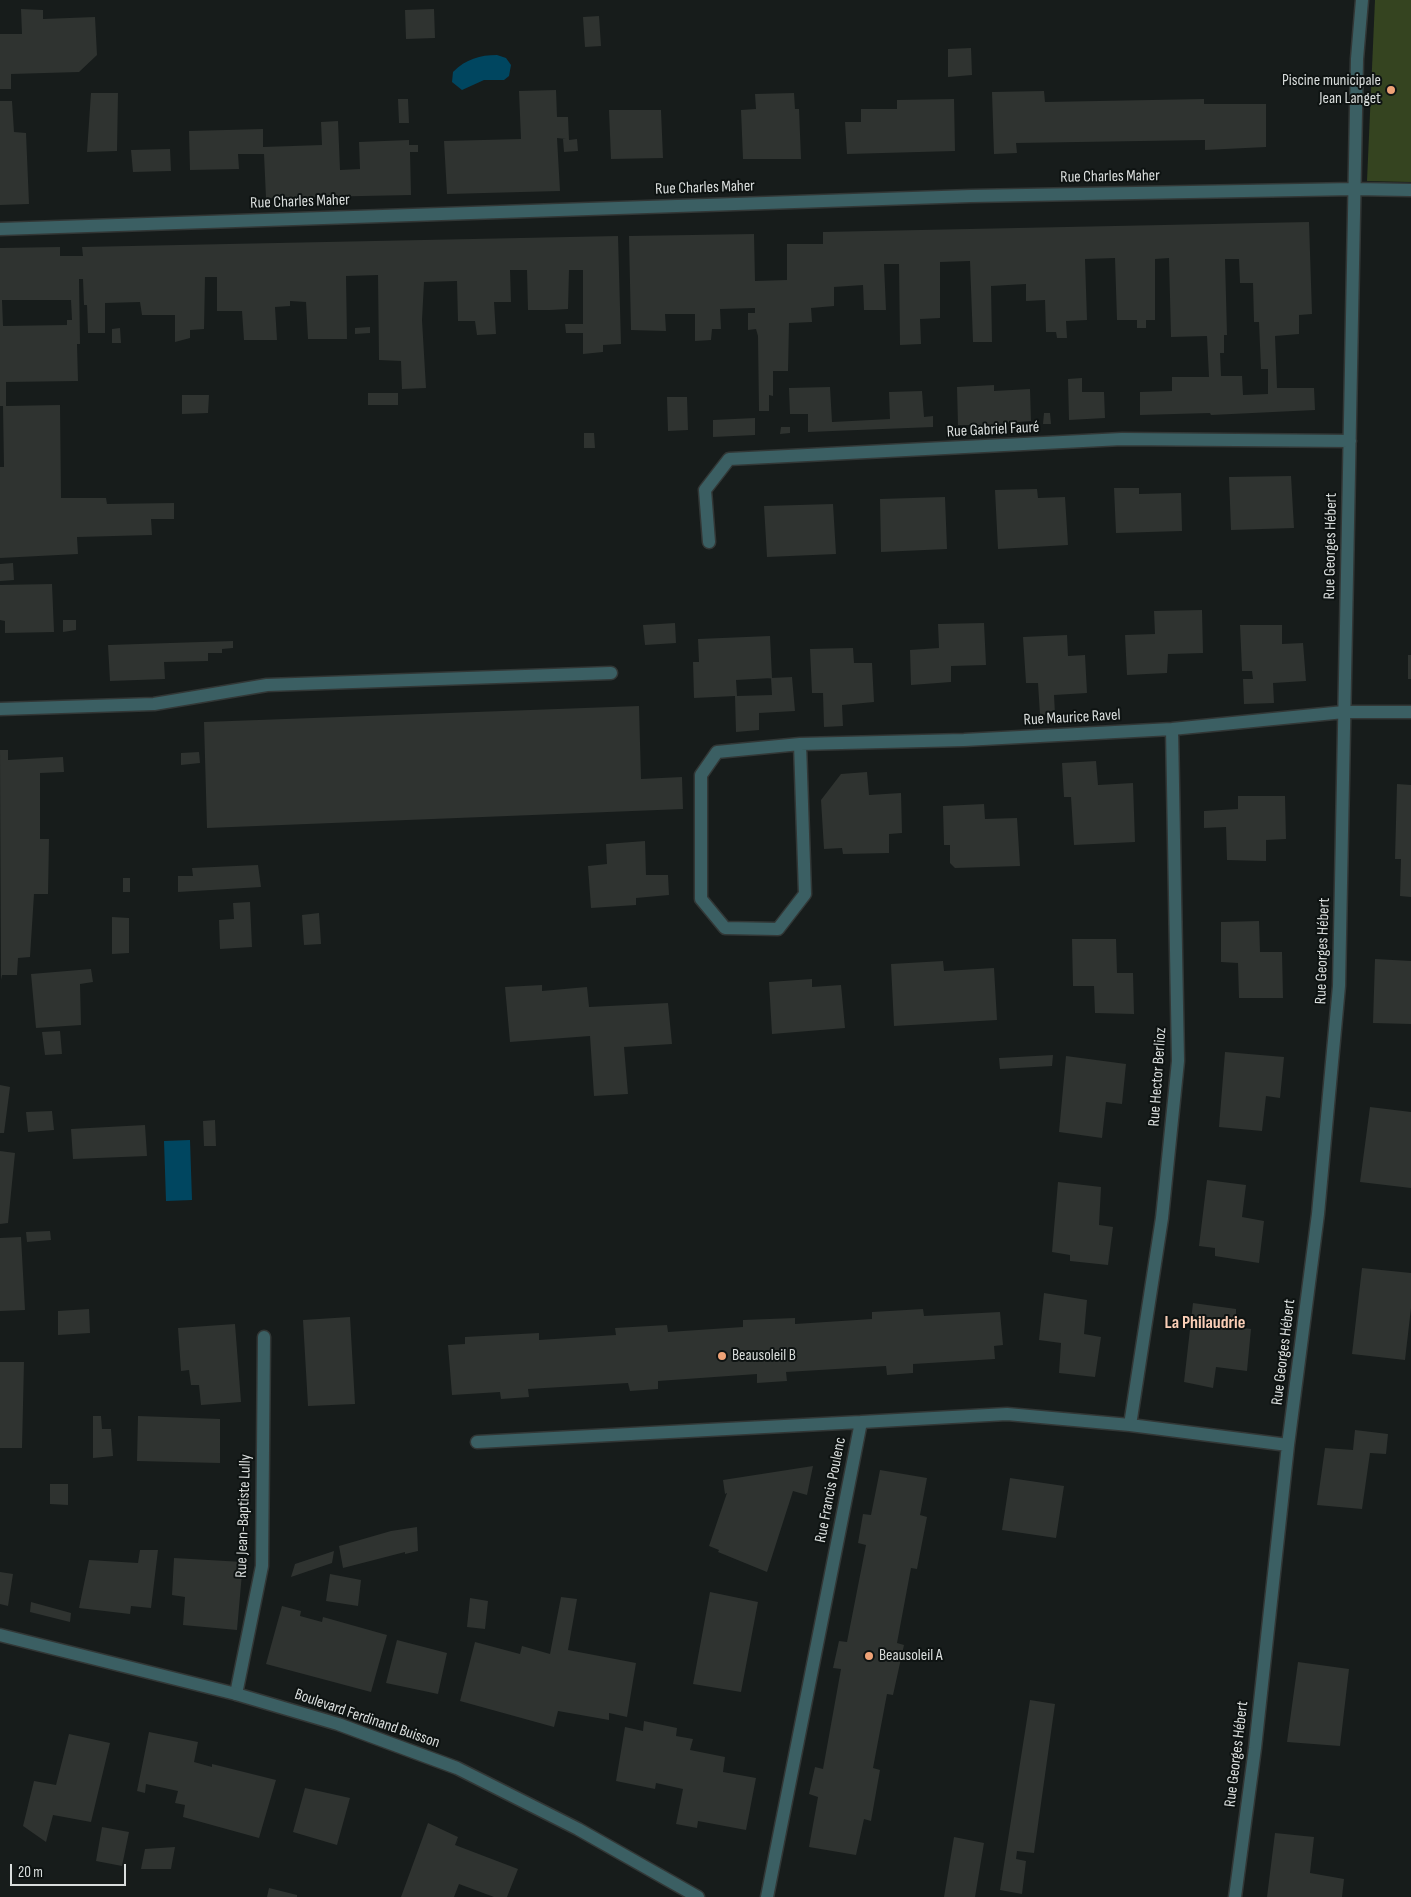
<!DOCTYPE html>
<meta charset="utf-8">
<style>
body{margin:0}
#map{position:relative;width:1411px;height:1897px;overflow:hidden;background:#171c1b;font-family:"Sofia Sans Condensed",sans-serif}
canvas{display:block}
.scale{position:absolute;left:10px;top:1864px;width:116px;height:22px;box-sizing:border-box;border:2px solid #dadedd;border-top:0;padding-left:6px;font-size:15px;line-height:18px;white-space:nowrap;color:#dadedd;-webkit-text-stroke:4px #0e1312;paint-order:stroke}
</style>
<div id="map">
<canvas width="1411" height="1897"></canvas>
<div class="scale">20 m</div>
</div>
<script>
const ctx = document.querySelector('canvas').getContext('2d');
ctx.lineJoin = 'round';
function fillPath(path, color) {
  ctx.fillStyle = color;
  ctx.fill(path, 'evenodd');
}
function trace(path, color, width, dash) {
  ctx.strokeStyle = color;
  ctx.lineWidth = width;
  ctx.lineCap = dash ? 'butt' : 'round';
  ctx.setLineDash(dash || []);
  ctx.stroke(path);
}
function label(font, color, halo, rows, align = 'center') {
  ctx.font = font + ' "Sofia Sans Condensed",sans-serif';
  ctx.lineWidth = 4;
  ctx.setLineDash([]);
  ctx.textBaseline = 'middle';
  ctx.strokeStyle = halo;
  ctx.fillStyle = color;
  for (const [text, x, y, turn = 0] of rows) {
    ctx.save();
    ctx.translate(x, y);
    ctx.rotate((+turn || 0) * Math.PI / 180);
    ctx.textAlign = isNaN(turn) ? turn : align;
    if (halo) ctx.strokeText(text, 0, 0);
    ctx.fillText(text, 0, 0);
    ctx.restore();
  }
}
fillPath(new Path2D(`
 M1375 0H1411V182L1367 181Z`), '#354420');
fillPath(new Path2D(`
 M497 55 506 58 511 65 509 76 504 80H484L462 90 452 82 453 72C466 59 480 55 497 55Z
 M190 1140 192 1200 166 1201 164 1141Z`), '#004660');
fillPath(new Path2D(`
 M21 9 43 10V19L95 17 97 55 79 72 11 74V89H0V34H22Z
 M434 9 435 38 406 39 405 10Z
 M599 16 601 46 585 47 583 17Z
 M971 48 972 75 948 77V49Z
 M556 90 557 117H568L569 140 577 139 578 151 564 152 563 139H566L557 138 560 191 447 194 444 141 521 139 519 91Z
 M1044 91 1045 102 1204 99V104H1266V147L1205 150V140L1016 143 1017 153 994 154 992 92Z
 M91 93H118L117 151 87 152Z
 M794 93 795 109H799L801 159H743L741 110 756 109 755 94Z
 M398 99H408L409 123H399Z
 M954 99 955 151 847 154 845 122H861V109H897V100Z
 M0 101H12L14 132 26 133 29 204 0 205Z
 M609 110H661L663 158 611 159Z
 M338 121 340 170 360 169 359 142 409 140V145H418V152H410L411 195 266 198 264 154H238L239 169 190 170 189 131 263 129V147L322 145 321 122Z
 M170 149 171 171 133 172 131 150Z
 M1309 222 1312 314 1299 315V334L1275 336 1277 388H1314L1315 410 1211 415 1210 413 1140 415V392L1172 391V377H1209L1207 336 1171 337 1169 258 1155 259V320H1146V328H1137V320H1117L1115 258 1085 259 1087 320 1066 321 1067 338H1057L1056 332H1046L1045 300 1026 301V284L991 286 992 342H973L970 261 940 262V318L920 319 921 344 900 345 899 264H884L886 310H864L863 285 834 287V306L811 308 812 322 789 323 788 371H773V396L769 395V411H759L758 336 756 329 748 330V313H755V308L720 309 721 329H712L711 340 695 341V314H665L666 331 631 330 629 236 754 234 755 281 787 280V244H823V232ZM1225 259H1239L1240 283H1253L1254 322H1259L1261 369H1268V394L1243 395 1242 376H1221L1220 353H1224V335H1227Z
 M618 236 621 344 603 345V352L583 354V333H566L565 324H583V270H569L568 309 550 310H528L527 270H510L511 302H494L496 334 477 335 475 321H458L457 281 424 282 422 320 426 388 402 389 401 361 379 360 378 275 346 276 347 339H308L306 302 290 301V306L275 307 277 340H244L242 311H217V277H205L204 329 190 330V338L175 342V315H142L140 302 105 303V333H88L87 305H84L83 279H79L80 344H77L78 381 6 382V406L60 405 61 498H106L107 504 174 503V519H151L152 535 77 537 78 554 0 558V467H4L3 406H0V248L60 247V256H83L82 247ZM2 300H71L72 320H67V325L3 326Z
 M370 327V333L355 334V328Z
 M120 328 121 343H112V329Z
 M1082 378V392H1104L1105 418 1069 420 1068 379Z
 M994 385V391L1030 389 1031 421 1004 423V425H958L957 387Z
 M830 387 832 422 890 419 889 392 922 391 924 417 933 416V427L808 432V414H790L789 388Z
 M368 393H398V405H368Z
 M182 395H209L208 413 182 414Z
 M667 397H687L688 430 668 431Z
 M1044 413H1050L1051 424H1043Z
 M755 418V435L713 437V420Z
 M781 427H790V433L780 434Z
 M584 433H594L595 448H584Z
 M1291 476 1294 528 1231 530 1229 477Z
 M1114 488H1139V494L1181 493 1182 531 1116 533Z
 M1037 489 1038 498 1065 497 1068 545 998 549 995 490Z
 M945 497 947 549 881 552 880 499Z
 M833 504 836 554 767 557 764 506Z
 M13 563 14 580 0 581V564Z
 M52 584 54 632 5 633V621L0 620V585Z
 M1202 610 1203 653 1168 654 1167 673 1127 675 1125 635 1155 634 1154 611Z
 M63 620H76V630L63 632Z
 M675 623 676 643 645 645 643 625Z
 M984 623 986 665 951 666V682L911 685 910 650 939 648 938 624Z
 M1240 625H1282V644L1303 643 1306 681 1273 683 1274 703 1244 704 1243 679H1253L1252 671H1242Z
 M1067 635 1068 656 1085 655 1087 693 1054 695 1055 714 1040 715 1038 683H1026L1023 637Z
 M770 636 772 678 736 680 737 696 772 695 771 678 792 677 795 711 759 713V730L736 732 735 696 694 698 693 662H699L698 639Z
 M233 641V648L222 649V653H208V661L164 662 165 679 110 681 108 645Z
 M853 648 854 663H872L874 702 842 705 843 726 824 727 823 693H812L810 649Z
 M1408 655H1411V679H1408Z
 M639 706 641 779 682 777 683 809 207 828 204 722Z
 M0 750H8V760L63 757 64 772 40 773V839H49L48 894H34L30 957 18 958 17 975H2L1 980Z
 M199 752 200 763 181 765V753Z
 M1096 761 1098 785 1133 783 1135 842 1074 845 1071 797H1064L1062 763Z
 M867 772 869 795 901 793 902 833 889 834V853L843 854 842 848 824 849 821 800 841 774Z
 M1397 784 1411 785V897L1400 896 1401 859H1395Z
 M1238 796H1285L1286 839 1266 840V861L1227 860 1226 827 1204 828V811L1238 809Z
 M984 804 985 819 1017 818 1020 866 955 868 950 863V845H944L943 806Z
 M645 841 646 875H668L669 895 636 898V905L591 908 588 866 607 864 606 844Z
 M258 865 261 887 178 892V876H193L192 868Z
 M123 878H130V892H123Z
 M250 902 252 947 220 949 219 920 234 919 233 903Z
 M319 913 321 944 304 945 302 915Z
 M112 917 129 918V953L112 954Z
 M1259 921 1260 952H1282L1283 998H1239L1238 963 1221 962V922Z
 M1072 939H1116L1117 973H1133L1134 1014 1095 1013 1094 986H1073Z
 M1375 959 1411 961V1024L1373 1023Z
 M943 961 944 971 994 968 997 1020 894 1026 891 964Z
 M91 969 93 982 80 984 81 1025 36 1028 31 974Z
 M812 979V987L841 985 845 1028 772 1034 769 982Z
 M542 985V991L587 987 589 1007 668 1003 672 1044 624 1047 628 1094 594 1096 590 1036 510 1042 505 987Z
 M60 1031 62 1054 45 1055 42 1032Z
 M1225 1052 1284 1057 1280 1098 1266 1096 1262 1131 1219 1127Z
 M1053 1055 1052 1066 1000 1069 999 1058Z
 M1066 1056 1126 1064 1122 1104 1106 1102 1102 1138 1059 1132Z
 M0 1085 10 1087 4 1133H0Z
 M1370 1107 1411 1112V1188L1360 1182Z
 M52 1111 54 1130 28 1132 26 1112Z
 M215 1120 216 1146H204L203 1121Z
 M145 1125 147 1156 73 1159 71 1129Z
 M0 1151 15 1153 8 1223 0 1224Z
 M1207 1180 1246 1185 1242 1217 1264 1221 1259 1263 1215 1256V1248L1199 1246Z
 M1058 1182 1101 1187 1099 1225 1113 1227 1108 1265 1070 1261V1255L1052 1252Z
 M50 1231 51 1240 27 1242 26 1232Z
 M21 1237 25 1310 0 1311V1238Z
 M1362 1268 1411 1273V1308L1405 1360 1352 1354Z
 M1044 1293 1087 1300 1084 1334 1101 1337 1095 1377 1059 1373 1061 1343 1039 1340Z
 M1193 1303 1236 1309V1327L1251 1329 1247 1371 1216 1367 1213 1388 1184 1382Z
 M89 1309 90 1333 58 1335V1311Z
 M923 1309 924 1316 1000 1312 1003 1345 994 1346 995 1359 913 1364V1373L887 1375 886 1366 786 1372 787 1381 757 1383V1374L658 1381V1389L630 1391 628 1383 528 1389 529 1397 501 1399 500 1392 452 1395 448 1345 465 1344V1337L539 1333V1340L616 1335 615 1328 667 1325 668 1332 743 1327V1320L795 1318V1324L872 1319V1312Z
 M350 1317 355 1404 308 1406 303 1320Z
 M235 1324 241 1402 201 1405 199 1385H191L189 1370 181 1371 178 1328Z
 M0 1362H24L22 1448H0Z
 M93 1416H101L102 1429H111L113 1456 93 1458Z
 M138 1416 220 1419V1463L137 1461Z
 M1355 1430 1388 1434 1386 1454 1370 1453 1362 1509 1317 1505 1325 1448 1353 1450Z
 M813 1466 807 1495 793 1491 767 1572 718 1552 719 1550 709 1546 727 1493 725 1494 723 1480Z
 M880 1470 927 1478 920 1515 927 1517 917 1569 911 1568 897 1643 904 1645 893 1695 887 1694 873 1768 880 1770 871 1821 864 1819 856 1855 809 1847 818 1797 809 1794 815 1767 823 1769 841 1669 833 1668 839 1641 847 1642 866 1545 858 1543 863 1514 871 1515Z
 M1010 1478 1064 1486 1056 1538 1002 1530Z
 M50 1484H68V1505L50 1504Z
 M417 1527 418 1551 405 1554V1552L343 1568 339 1546 391 1531Z
 M140 1550H158L151 1608 131 1606 130 1614 79 1608 89 1560 138 1563Z
 M334 1551 332 1563 291 1577 295 1564Z
 M174 1558 243 1562 237 1630 183 1625 185 1597 172 1595Z
 M0 1572 13 1574 8 1606 0 1604Z
 M330 1574 361 1580 358 1606 326 1601Z
 M710 1592 758 1602 741 1692 693 1684Z
 M561 1597 577 1599 568 1650 636 1663 627 1717 609 1713V1720L558 1711 554 1727 460 1701 475 1642 520 1654 522 1646 550 1654Z
 M470 1598 488 1601 485 1629 467 1627Z
 M31 1602 71 1613 70 1622 30 1612Z
 M282 1606 301 1611 300 1616 322 1622 323 1617 387 1635 371 1692 266 1664Z
 M397 1640 447 1653 438 1694 386 1683Z
 M1298 1662 1349 1669 1340 1746 1287 1742Z
 M1030 1700 1055 1704 1034 1853 1017 1851 1016 1859 1026 1861 1022 1894 1000 1890Z
 M644 1721 677 1728 676 1736 693 1739 690 1750 725 1757 723 1772 756 1778 746 1830 698 1821 697 1828 676 1824 683 1789 656 1783 655 1789 616 1781 625 1727 643 1731Z
 M149 1732 198 1742 194 1762 212 1767V1764L276 1780 259 1838 183 1817 185 1805 175 1803 178 1791 146 1784 145 1793 137 1791Z
 M69 1734 110 1743 91 1822 53 1815 46 1842 23 1826 34 1781 56 1785Z
 M305 1788 350 1798 337 1845 293 1832Z
 M428 1823 458 1837 455 1845 518 1869 507 1897H494L459 1884 454 1897H401Z
 M102 1827 129 1832 122 1866 96 1861Z
 M1275 1833 1314 1837 1310 1873 1344 1879 1342 1897H1267Z
 M954 1837 984 1843 975 1897H944Z
 M175 1847 171 1869H141L145 1849Z
 M269 1888 297 1895V1897H267Z`), '#2f3330');
const minor = new Path2D(`
 M0 229 971 196 1354 189 1411 190
 M709 542 705 490 729 459 1122 439 1350 441
 M0 709 154 704 267 685 611 673
 M800 744 805 894 778 929 725 928 701 899V775L717 752 800 744 964 740 1172 729 1344 712H1411
 M1130 1425 1162 1218 1178 1061 1172 729
 M477 1442 861 1422
 M236 1694 262 1566 264 1337
 M767 1897 861 1422 1007 1414 1130 1425 1288 1445
 M1235 1897 1255 1748 1288 1445 1318 1214 1339 986 1357 59 1362 0`);
const tertiary = new Path2D(`
 M0 1635 236 1694 338 1724 457 1768 578 1829 698 1897`);
trace(minor, '#323736', 15);
trace(tertiary, '#323736', 15);
trace(minor, '#3b5f63', 12);
trace(tertiary, '#3b5f63', 12);
for (const [x, y, r, color] of [
 [1391,90,5,"#efa377"],
 [722,1356,5,"#efa377"],
 [869,1656,5,"#efa377"]
]) {
  const dot = new Path2D();
  dot.arc(x, y, r, 0, 2 * Math.PI);
  ctx.fillStyle = color;
  ctx.fill(dot);
  trace(dot, '#0e1312', 2);
}
label('16px', '#dadedd', '#0e1312', [
 ["Piscine municipale",1381,81,"right"],
 ["Jean Langet",1381,99,"right"],
 ["Beausoleil B",732,1356],
 ["Beausoleil A",879,1656]
], 'left');
label('16px', '#dadedd', '#0e1312', [
 ["Rue Charles Maher",1110,177,-1],
 ["Rue Charles Maher",705,188,-2],
 ["Rue Charles Maher",300,202,-2],
 ["Rue Gabriel Fauré",993,430,-3],
 ["Rue Georges Hébert",1331,546,-89],
 ["Rue Maurice Ravel",1072,718,-3],
 ["Rue Georges Hébert",1323,951,-88],
 ["Rue Hector Berlioz",1158,1077,-86],
 ["Rue Georges Hébert",1284,1352,-83],
 ["Rue Francis Poulenc",831,1490,-79],
 ["Rue Jean-Baptiste Lully",244,1516,-88],
 ["Boulevard Ferdinand Buisson",367,1719,19],
 ["Rue Georges Hébert",1237,1754,-83]
]);
label('bold 18px', '#faceb6', '#0e1312', [
 ["La Philaudrie",1205,1323]
]);
</script>
